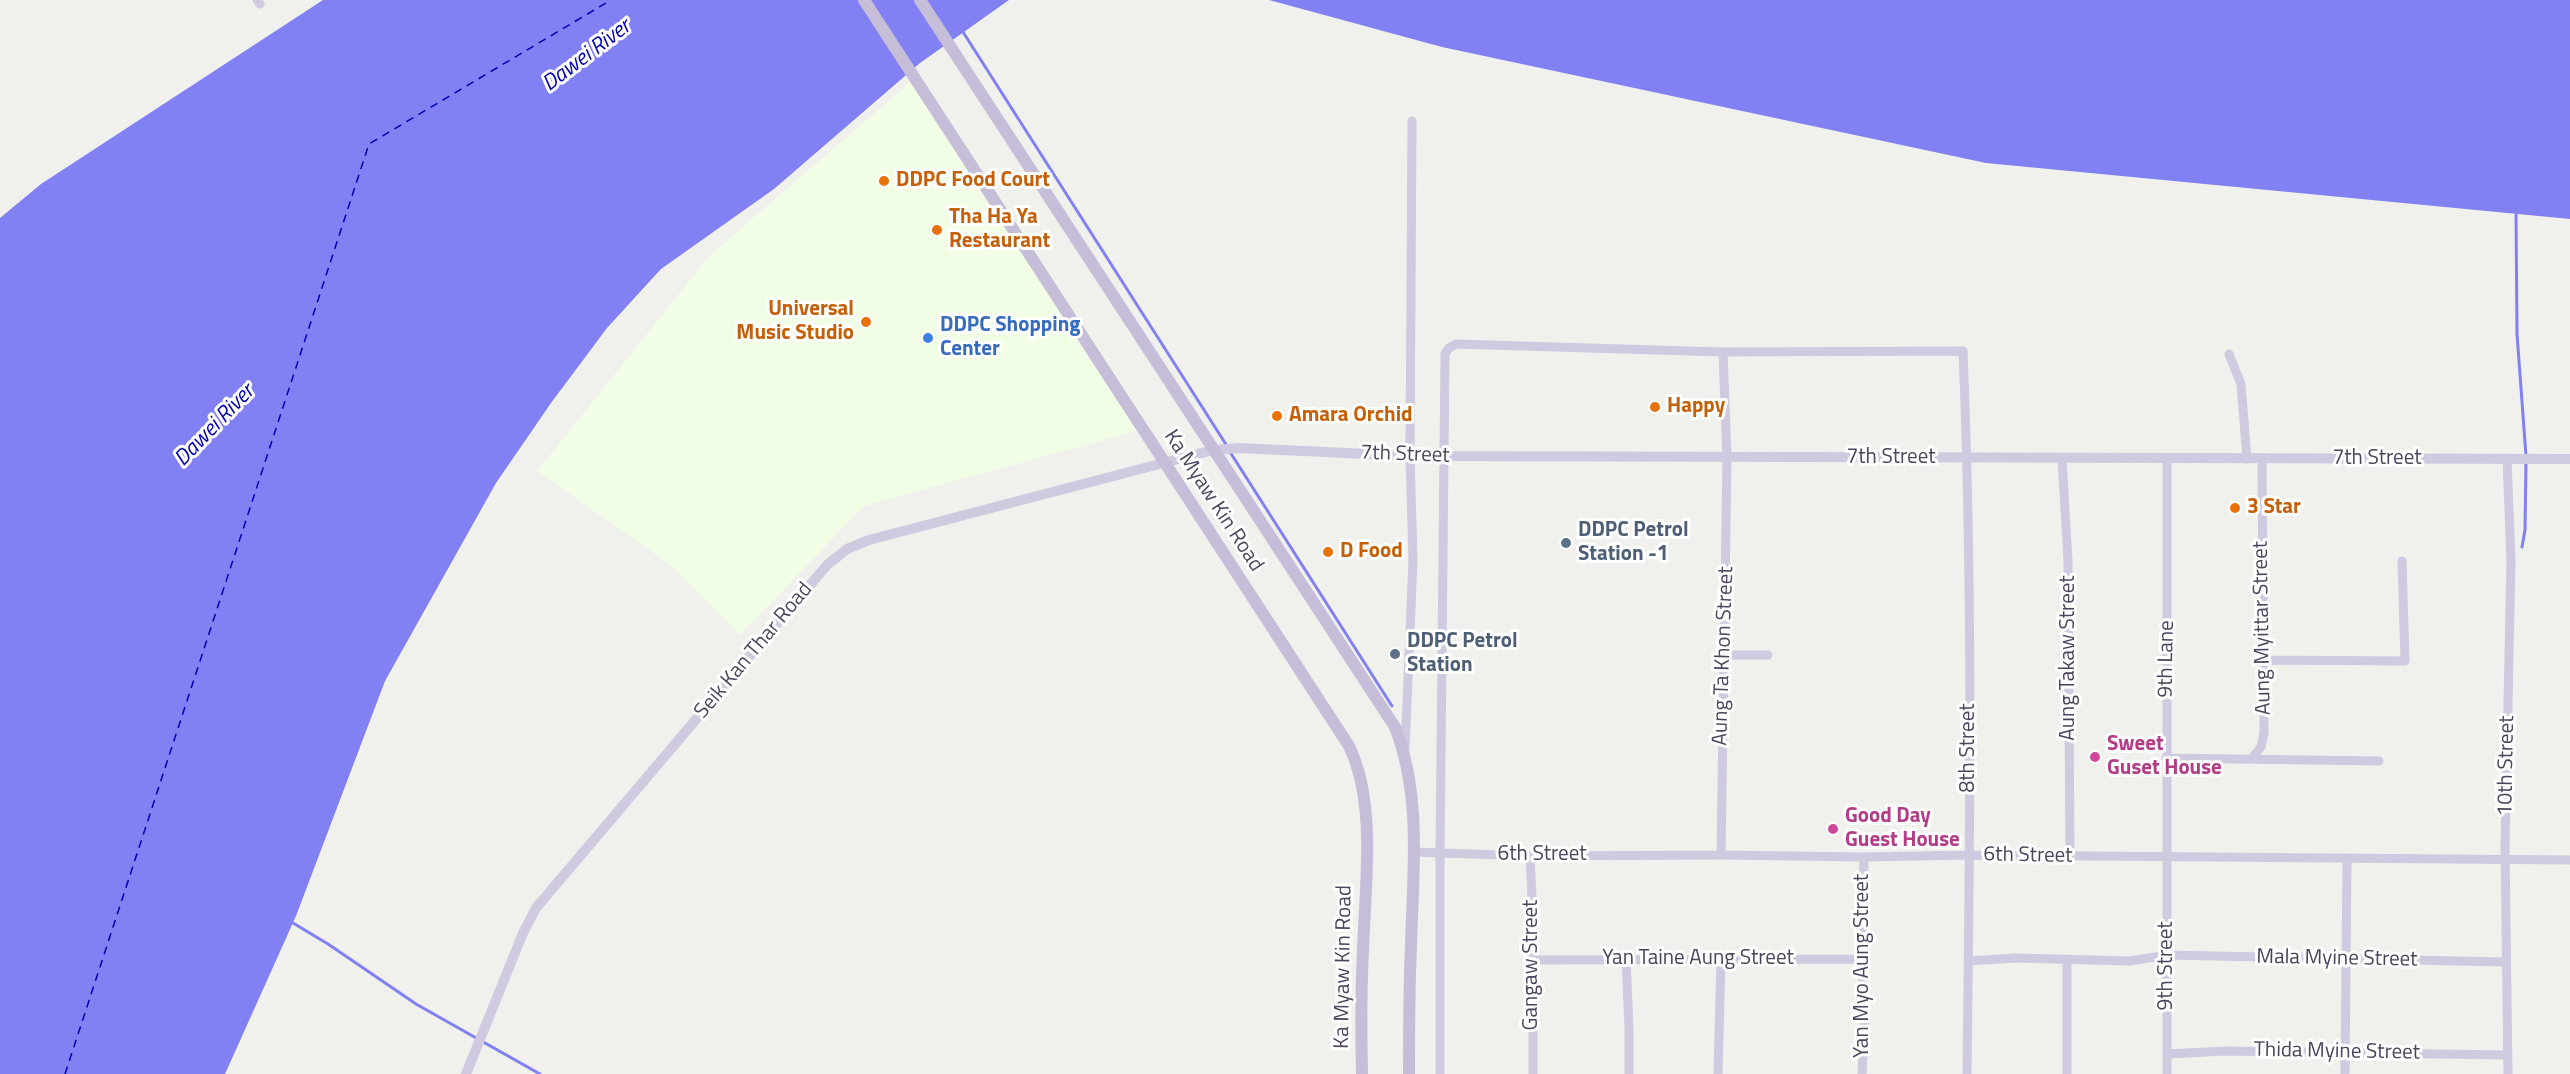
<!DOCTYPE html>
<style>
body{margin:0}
canvas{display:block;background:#f0f0ed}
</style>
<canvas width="2570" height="1074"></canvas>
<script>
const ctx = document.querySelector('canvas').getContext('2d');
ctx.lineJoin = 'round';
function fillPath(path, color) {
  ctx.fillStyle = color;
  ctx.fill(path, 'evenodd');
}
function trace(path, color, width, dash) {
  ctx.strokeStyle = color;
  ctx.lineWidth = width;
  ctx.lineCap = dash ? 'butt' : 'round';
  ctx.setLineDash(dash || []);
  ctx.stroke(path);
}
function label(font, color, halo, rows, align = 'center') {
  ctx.font = font + ' "Titillium Web",sans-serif';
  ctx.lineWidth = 6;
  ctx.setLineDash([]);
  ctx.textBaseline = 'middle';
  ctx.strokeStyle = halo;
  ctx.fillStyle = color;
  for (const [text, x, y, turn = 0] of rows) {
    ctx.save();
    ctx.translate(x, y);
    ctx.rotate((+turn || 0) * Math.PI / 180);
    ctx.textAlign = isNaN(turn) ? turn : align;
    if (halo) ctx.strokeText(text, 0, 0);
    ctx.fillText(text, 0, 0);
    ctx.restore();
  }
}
fillPath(new Path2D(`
 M920 74 1150 427 864 506 740 635 668 563 537 471 709 256Z`), '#f1fde4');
fillPath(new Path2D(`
 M323 0H1009L920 63 774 189 661 269 607 328 551 403 496 483 385 681 296 916 225 1074H0V218L41 184Z
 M1269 0H2570V219L1986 163 1442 47Z`), '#8181f3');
trace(new Path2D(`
 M963 32 1227 446
 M2516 211 2517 334 2526 456
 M1230 452 1392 706
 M2522 547 2525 530 2526 462
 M293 923 328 944 416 1004 540 1074`), '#8181f3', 3);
trace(new Path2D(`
 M65 1074 369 144 611 0`), '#0101b3', 1.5, [8, 6]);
trace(new Path2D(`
 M257 0 260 4
 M1723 352 1963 351C1973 592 1970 833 1967 1074
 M2229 354 2241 384 2247 459
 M2062 459 2068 561 2070 858
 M2507 459 2511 560 2505 846 2508 1074
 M2167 460V1074
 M1725 655H1768
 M2265 660 2405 661 2402 561
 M1405 750 1413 560 1410 456 1412 121
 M2166 758 2379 761
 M2252 758 2261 747 2264 733 2262 458
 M1414 852 1530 856 1721 855 1864 857 1970 855 2570 860
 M1530 856 1533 918V1074
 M1626 959 1629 1028V1074
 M1534 960 1862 959
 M2067 960V1074
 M1968 961 2016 958 2130 961 2167 955 2506 962
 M2167 1054 2225 1051 2508 1055
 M1440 1074V853L1445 354 1449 348 1456 344 1723 352 1727 457 1721 855
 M1718 1074 1721 959
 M1862 1074 1865 1018 1862 959 1864 857
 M2345 1074 2347 859`), '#cfcadf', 9);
trace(new Path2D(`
 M466 1074 523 933 536 908 827 565 847 549 869 540 1213 450 1239 448 1410 456 2570 459`), '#cfcadf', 10);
trace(new Path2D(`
 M864 0 1349 746C1377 804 1365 886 1363 950 1361 991 1361 1033 1362 1074
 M920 0 1395 727C1422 796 1413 873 1411 945 1409 988 1409 1031 1409 1074`), '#c6bed8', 12);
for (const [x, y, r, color] of [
 [884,181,6,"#e8710a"],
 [937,230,6,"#e8710a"],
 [866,322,6,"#e8710a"],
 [928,338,6,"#3f7fe0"],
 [1655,407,6,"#e8710a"],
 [1277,416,6,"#e8710a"],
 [2235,508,6,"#e8710a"],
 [1566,543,6,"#5c6f8a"],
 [1328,552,6,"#e8710a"],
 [1395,654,6,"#5c6f8a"],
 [2095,757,6,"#d1479c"],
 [1833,829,6,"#d1479c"]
]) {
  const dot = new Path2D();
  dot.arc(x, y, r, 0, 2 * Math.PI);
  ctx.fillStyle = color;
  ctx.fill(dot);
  trace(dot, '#fff', 2);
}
label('bold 21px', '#c56008', '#fff', [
 ["DDPC Food Court",896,181],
 ["Tha Ha Ya",949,218],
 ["Restaurant",949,242],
 ["Universal",854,310,"right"],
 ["Music Studio",854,334,"right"],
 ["Happy",1667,407],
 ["Amara Orchid",1289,416],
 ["3 Star",2247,508],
 ["D Food",1340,552]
], 'left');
label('bold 21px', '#366cbe', '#fff', [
 ["DDPC Shopping",940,326],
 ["Center",940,350]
], 'left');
label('21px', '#4b445c', '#fff', [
 ["7th Street",1405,455,2],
 ["7th Street",1891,458],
 ["7th Street",2377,459],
 ["Ka Myaw Kin Road",1213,501,57],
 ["Aung Myittar Street",2263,628,-91],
 ["Seik Kan Thar Road",754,651,-50],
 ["Aung Ta Khon Street",1724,656,-88],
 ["Aung Takaw Street",2069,658,-90],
 ["9th Lane",2167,659,-89],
 ["8th Street",1969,748,-90],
 ["10th Street",2507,766,-89],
 ["6th Street",1542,855],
 ["6th Street",2028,856,1],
 ["Yan Taine Aung Street",1698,959],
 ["Mala Myine Street",2337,959,1],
 ["Gangaw Street",1532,965,-90],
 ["Yan Myo Aung Street",1863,966,-90],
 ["9th Street",2167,966,-90],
 ["Ka Myaw Kin Road",1344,967,-89],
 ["Thida Myine Street",2337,1052,1]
]);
label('bold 21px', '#4e5e75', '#fff', [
 ["DDPC Petrol",1578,531],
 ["Station -1",1578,555],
 ["DDPC Petrol",1407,642],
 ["Station",1407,666]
], 'left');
label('bold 21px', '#b23c85', '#fff', [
 ["Sweet",2107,745],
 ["Guset House",2107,769],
 ["Good Day",1845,817],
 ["Guest House",1845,841]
], 'left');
label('italic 22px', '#0101b3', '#fff', [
 ["Dawei River",587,56,-37],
 ["Dawei River",215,426,-46]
]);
</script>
